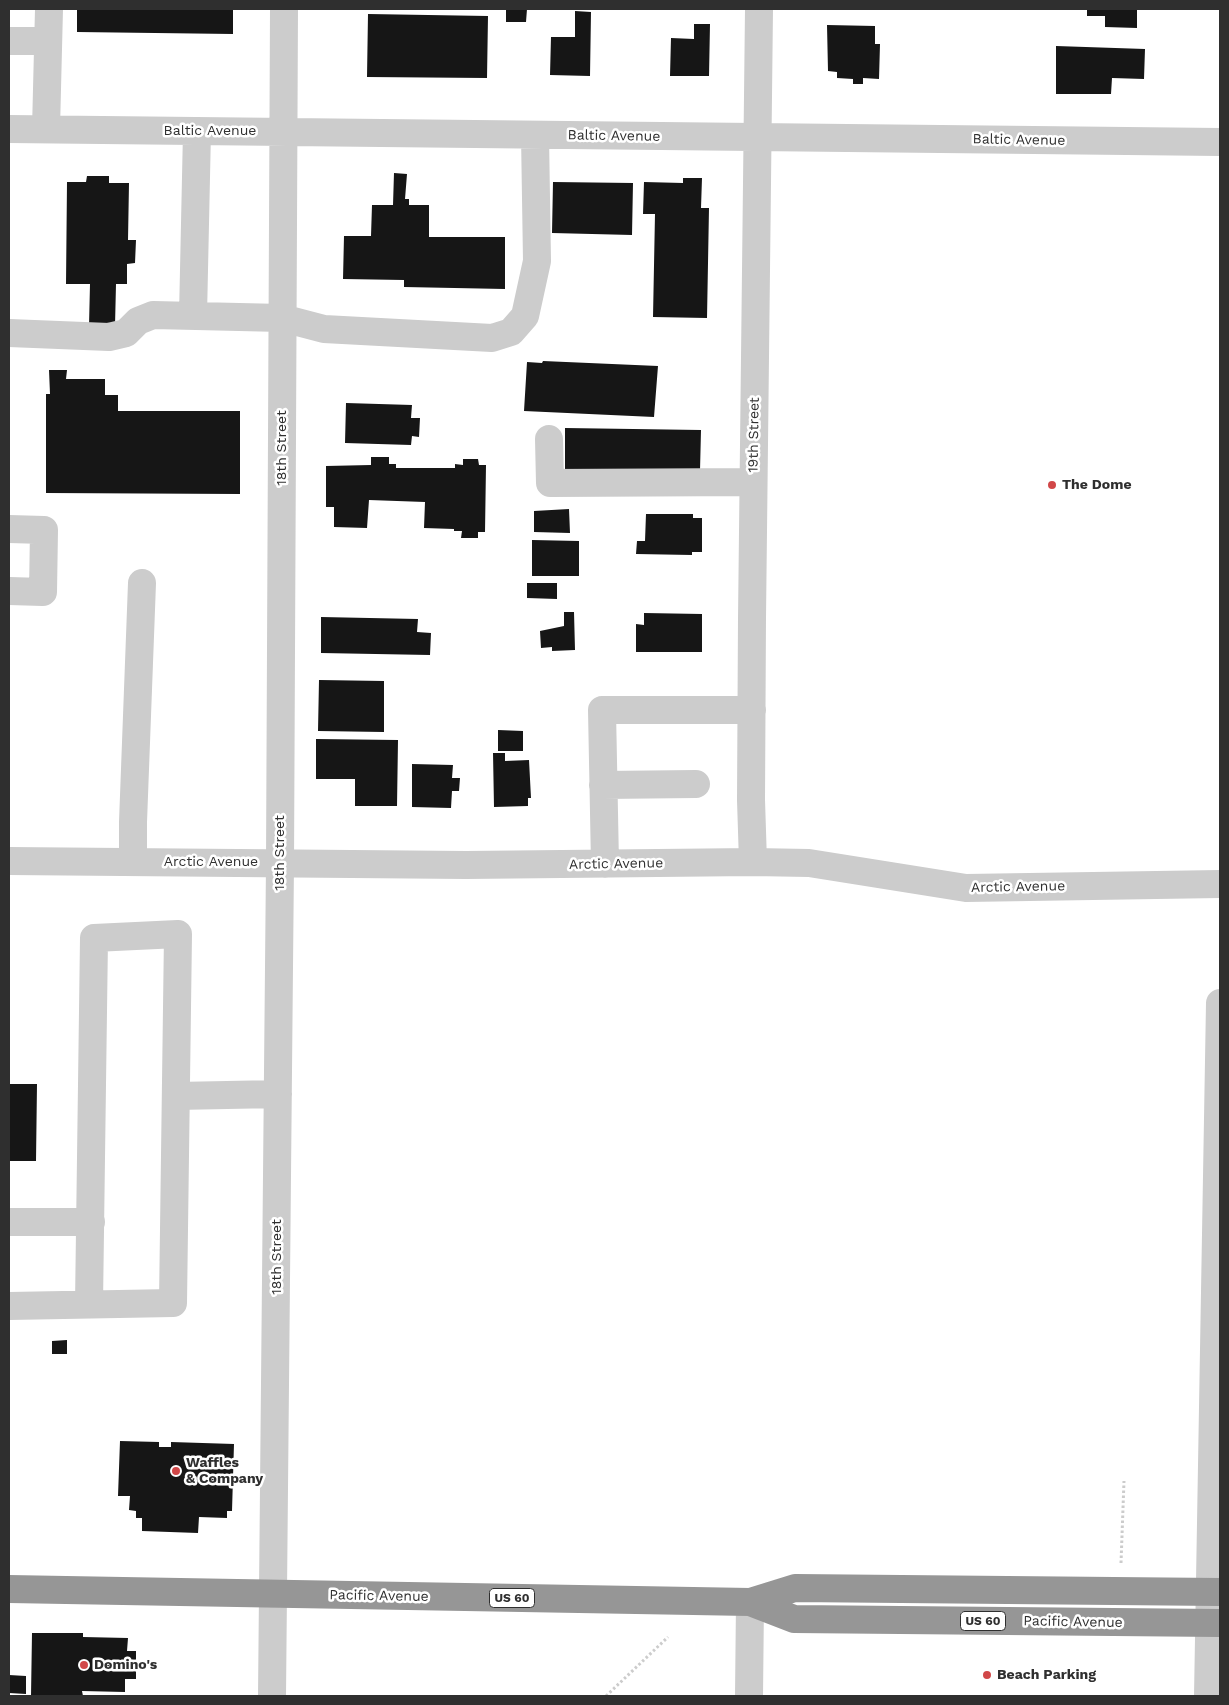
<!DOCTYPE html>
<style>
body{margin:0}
#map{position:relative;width:1229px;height:1705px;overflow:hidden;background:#fff;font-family:"Work Sans",sans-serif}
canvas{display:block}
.frame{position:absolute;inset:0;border:10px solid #2f2f2f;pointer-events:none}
</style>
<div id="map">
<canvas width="1229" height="1705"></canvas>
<div class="frame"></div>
</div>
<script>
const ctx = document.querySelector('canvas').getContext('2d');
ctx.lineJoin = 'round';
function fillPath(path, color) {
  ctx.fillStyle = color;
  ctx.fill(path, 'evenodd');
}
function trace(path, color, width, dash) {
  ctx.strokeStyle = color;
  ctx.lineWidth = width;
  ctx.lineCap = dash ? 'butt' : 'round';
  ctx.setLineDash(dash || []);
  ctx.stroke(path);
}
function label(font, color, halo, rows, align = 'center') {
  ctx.font = font + ' "Work Sans",sans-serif';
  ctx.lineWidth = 5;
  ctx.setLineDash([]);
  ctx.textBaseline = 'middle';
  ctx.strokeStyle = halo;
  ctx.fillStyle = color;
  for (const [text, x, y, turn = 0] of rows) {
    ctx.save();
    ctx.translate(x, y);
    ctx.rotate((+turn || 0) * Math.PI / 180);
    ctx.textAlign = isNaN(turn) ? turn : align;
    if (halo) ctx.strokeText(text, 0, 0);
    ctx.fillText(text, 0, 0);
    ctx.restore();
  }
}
fillPath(new Path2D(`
 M77 9H233V34L77 32Z
 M506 9H527L526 22H506Z
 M1087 9H1137V28L1105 27V16H1087Z
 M575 11 591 12 590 76 550 75 551 37H575Z
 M368 14 488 16 487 78 367 77Z
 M694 24H710L709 76H670L671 38 694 39Z
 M827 25 875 26V44H880L879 79 863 78V84H853V79L837 78V72L828 71Z
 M1056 46 1145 49 1144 79 1112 78 1111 94H1056Z
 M394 173 407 174 405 199H409V205H429V237H505V289L404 287V280L343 279 344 236H371L372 205H393Z
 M87 176H109V183H129L128 240H136L135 263 127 264V284H116L115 326H89L90 284H66L67 182H86Z
 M683 178H702L701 208H709L707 318 653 317 655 214H643L644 182 683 183Z
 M553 182 633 183 632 235 552 233Z
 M543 361 658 366 654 417 524 411 527 362 542 363Z
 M49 370H67L66 379H105V395H118V411H240V494L46 493V394H50Z
 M346 403 412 405 411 418H420L419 437 412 436 411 445 345 443Z
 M565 428 701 430 700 471 623 469 622 474 599 469H565Z
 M371 457H389V464H396V468H455V464L463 465V459H478L479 465H486L485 532H478V538H461L462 531H454V529L424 528 425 502 369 500 367 528 334 527V507H326V466L371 465Z
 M569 509 570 533 534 532V511Z
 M646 514H693V518H702V552H692V555L636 554 637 541H645Z
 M532 540 579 541V576H532Z
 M527 583H557V599L527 598Z
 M564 612H574L575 650 552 651V647L541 648 540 631 564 626Z
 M644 613 702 614V652H636V624L644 625Z
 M321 617 418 619 417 632 431 633 430 655 321 653Z
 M319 680 384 681V732L318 731Z
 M498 730 523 731V751H498Z
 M316 739 398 740 397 806H355V779H316Z
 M493 753H505V761L529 760 531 798H528V806L494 807Z
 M412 764 453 765 452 778H460L459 791H452L451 808 412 807Z
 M9 1084H37L36 1161H9Z
 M67 1340V1354H52V1341Z
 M120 1441 159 1442V1447H171V1442L234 1444 232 1511H227V1518L199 1517 198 1533 142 1531V1518H136V1511L129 1510 130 1496H118Z
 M32 1633H83V1637L128 1638 127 1651H136V1679H125V1692L82 1691 83 1696H31Z
 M9 1675 26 1676V1694L9 1693Z`), '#161616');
trace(new Path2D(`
 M1121 1563 1124 1481
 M606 1696 668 1637`), '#ccc', 3, [2.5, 2.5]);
trace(new Path2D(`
 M9 41H48
 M9 129 1220 142
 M46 129 49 9
 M193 316 197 131
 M9 333 109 337 126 333 138 321 153 315 282 318 324 329 492 338 511 332 525 316 537 261 535 135
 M549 439 550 483 753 482
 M9 529 44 530 43 592 9 591
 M603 785 696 784
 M9 861 466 865 753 862 809 863 966 888 1220 884
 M133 862V822L142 583
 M753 862 751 800 752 618 759 9
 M605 864 602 710H752
 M176 1096 278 1094
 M9 1222H91
 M9 1306 173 1303 178 934 94 938 89 1304
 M272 1696 280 863 284 9
 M749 1696 750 1602
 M1208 1696 1220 1003`), '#ccc', 28);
trace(new Path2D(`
 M9 1589 750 1602 795 1588 1220 1592
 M750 1602 794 1619 1220 1623`), '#969696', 28);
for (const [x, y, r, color] of [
 [1052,485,5,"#d14748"],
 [176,1471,5,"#d14748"],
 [84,1665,5,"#d14748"],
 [987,1675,5,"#d14748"]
]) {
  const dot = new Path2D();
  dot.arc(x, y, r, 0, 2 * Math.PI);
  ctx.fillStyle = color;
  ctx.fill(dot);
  trace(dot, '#fff', 2);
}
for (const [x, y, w] of [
 [512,1598,45],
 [983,1621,45]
]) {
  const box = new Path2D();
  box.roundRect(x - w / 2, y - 9.5, w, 19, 4);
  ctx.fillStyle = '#fff';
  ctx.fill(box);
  trace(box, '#2f2f2f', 1);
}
label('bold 12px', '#2f2f2f', null, [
 ["US 60",512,1598],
 ["US 60",983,1621]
]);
label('14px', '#2f2f2f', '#fff', [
 ["Baltic Avenue",210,131],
 ["Baltic Avenue",614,136,1],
 ["Baltic Avenue",1019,140,1],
 ["19th Street",754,435,-89],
 ["18th Street",282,448,-90],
 ["18th Street",280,853,-90],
 ["Arctic Avenue",211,862],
 ["Arctic Avenue",616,864,-1],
 ["Arctic Avenue",1018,887,-1],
 ["18th Street",277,1257,-90],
 ["Pacific Avenue",379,1596,1],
 ["Pacific Avenue",1073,1622,1]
]);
label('bold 14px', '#2f2f2f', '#fff', [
 ["The Dome",1062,485],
 ["Waffles",186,1463],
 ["& Company",186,1479],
 ["Domino's",94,1665],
 ["Beach Parking",997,1675]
], 'left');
</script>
